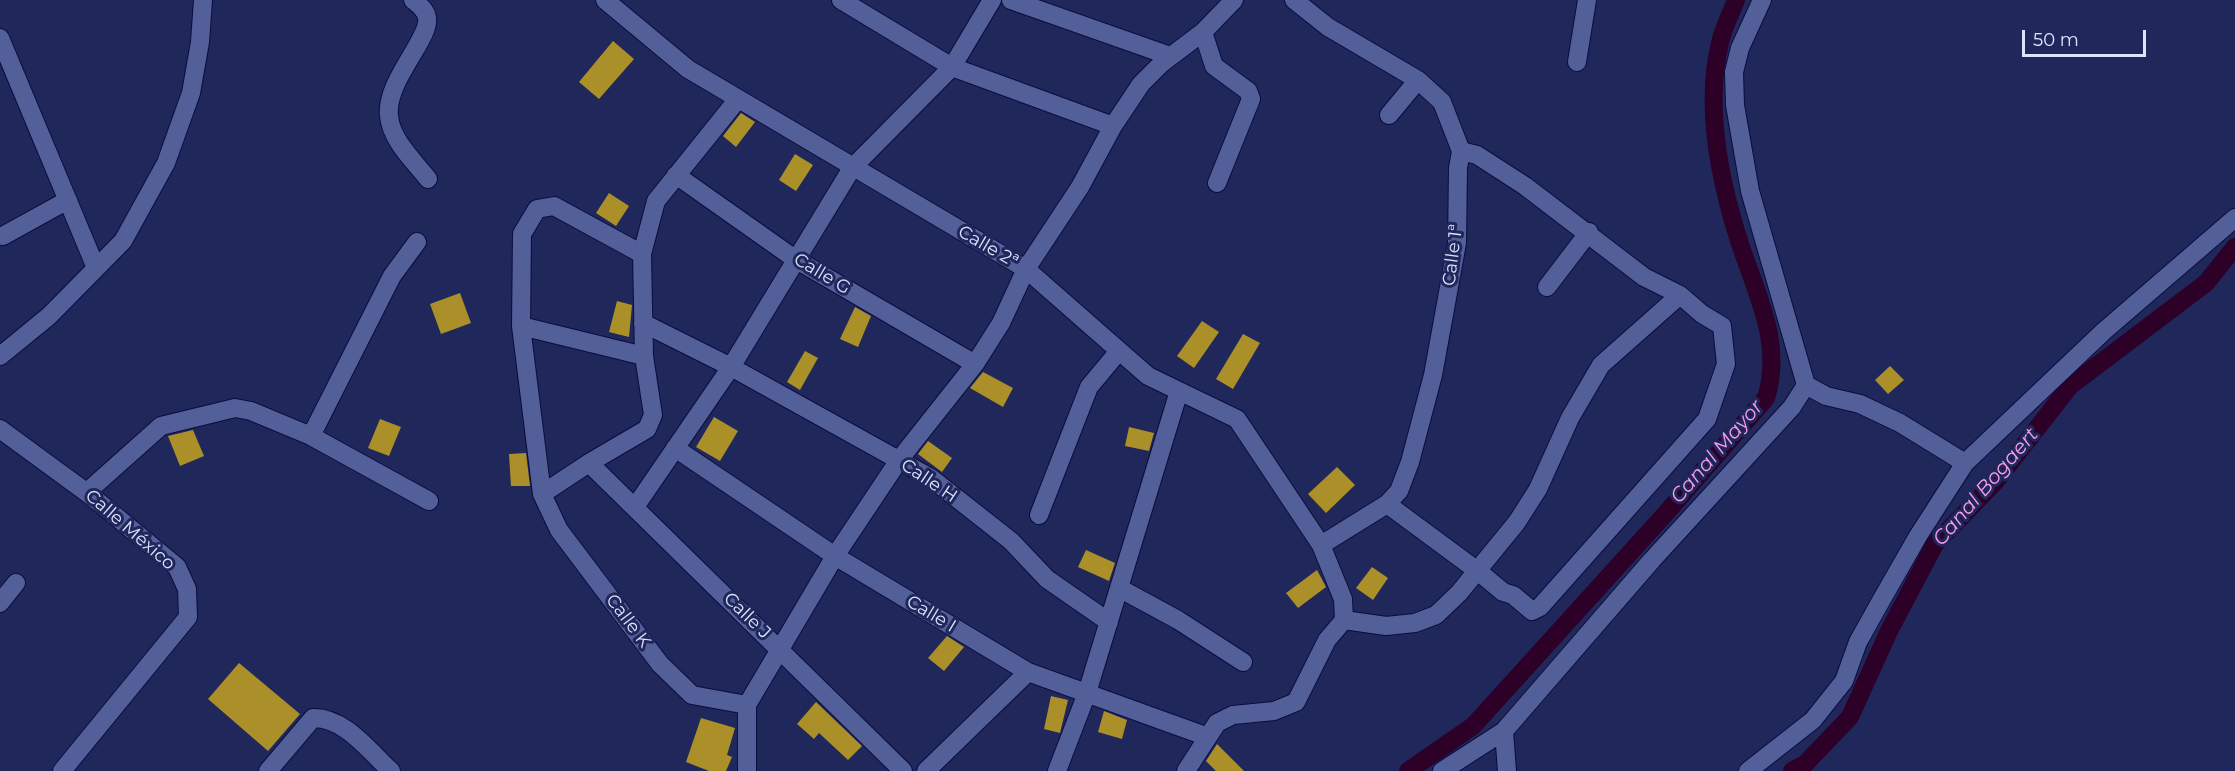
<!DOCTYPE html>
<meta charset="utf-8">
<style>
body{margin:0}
#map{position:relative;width:2235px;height:771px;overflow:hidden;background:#20275b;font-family:Montserrat,sans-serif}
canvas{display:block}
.scale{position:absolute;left:2022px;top:30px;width:124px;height:27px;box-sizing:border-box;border:3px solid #dce3fd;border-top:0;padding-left:8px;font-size:18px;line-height:21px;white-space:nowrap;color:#dce3fd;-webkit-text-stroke:4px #20275b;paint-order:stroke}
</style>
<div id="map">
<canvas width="2235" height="771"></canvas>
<div class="scale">50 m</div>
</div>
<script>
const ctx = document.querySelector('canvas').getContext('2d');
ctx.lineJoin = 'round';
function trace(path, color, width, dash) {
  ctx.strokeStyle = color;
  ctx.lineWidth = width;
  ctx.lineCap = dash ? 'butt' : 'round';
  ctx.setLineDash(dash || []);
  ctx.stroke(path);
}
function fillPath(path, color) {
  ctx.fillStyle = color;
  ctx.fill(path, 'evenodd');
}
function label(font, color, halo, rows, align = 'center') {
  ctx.font = font + ' Montserrat,sans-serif';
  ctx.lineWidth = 6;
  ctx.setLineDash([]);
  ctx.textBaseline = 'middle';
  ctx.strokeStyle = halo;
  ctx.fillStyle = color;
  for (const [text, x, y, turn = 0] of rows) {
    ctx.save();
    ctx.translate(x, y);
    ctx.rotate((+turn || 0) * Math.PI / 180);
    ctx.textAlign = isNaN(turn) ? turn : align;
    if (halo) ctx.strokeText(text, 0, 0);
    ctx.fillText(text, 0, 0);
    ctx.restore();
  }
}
trace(new Path2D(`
 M1408 771 1473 726 1667 512 1766 398C1783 344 1757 295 1740 244 1720 182 1704 108 1720 43 1723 28 1731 14 1736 0
 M1792 771 1805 764 1850 717 1889 631 1935 544 1996 481 2070 386 2206 283 2235 247`), '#2c0027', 18);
fillPath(new Path2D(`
 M613 41 634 59 599 99 579 82Z
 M741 113 755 122 736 147 723 136Z
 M795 154 813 165 796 191 779 180Z
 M609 193 629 206 616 226 596 213Z
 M460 293 471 323 441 334 430 304Z
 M617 301 632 305 629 337 609 332Z
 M855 307 871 316 858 347 840 339Z
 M1202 321 1219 332 1194 368 1177 356Z
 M1243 334 1260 343 1233 389 1216 379Z
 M805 351 818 358 800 390 787 382Z
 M1890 366 1904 380 1888 394 1875 380Z
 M983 372 1013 388 1003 407 970 388Z
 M714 417 738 431 720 461 696 447Z
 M380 419 401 427 389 456 368 448Z
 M1129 427 1154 433 1149 451 1125 446Z
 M193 430 204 456 180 466 168 436Z
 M928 441 952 458 942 472 918 454Z
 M526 453 530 486H511L509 454Z
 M1337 467 1355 485 1326 513 1308 494Z
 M1086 550 1115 563 1109 581 1078 567Z
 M1372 567 1388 578 1373 600 1356 588Z
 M1317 570 1326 587 1298 608 1286 593Z
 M947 636 964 647 944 671 928 658Z
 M239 663 300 714 268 751 208 699Z
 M1051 696 1068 700 1060 733 1044 729Z
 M816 702 862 746 848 760 819 733 814 739 797 724Z
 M1104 711 1127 720 1122 739 1098 732Z
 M701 718 735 728 727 755 732 757 726 771H709L686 762Z
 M1217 744 1244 771H1216L1206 761Z`), '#ab9029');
const minor = new Path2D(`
 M413 0C419 5 426 10 427 18 431 38 385 81 389 116 391 140 414 161 428 179
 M605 0 688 69 1026 269 1148 376 1237 419 1321 545 1343 599 1344 620 1327 640 1296 702 1274 711 1233 715 1217 723 1186 771
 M841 0 952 67 1113 126
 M1011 0 1170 56
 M1294 0 1328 27 1418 80 1442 102 1461 151 1458 168 1457 243 1433 375 1410 462 1399 491 1387 504 1321 545
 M1203 32 1214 66 1248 91 1251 99 1217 183
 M0 38 96 268
 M1577 62 1587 0
 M1389 115 1418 80
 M676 175 795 259 975 364
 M3 236 68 200
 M642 254 554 206 537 209 522 234 521 326 542 494 559 530 660 664 692 695 747 705
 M1547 287 1589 232
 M643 323 731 367 931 478 1011 541 1047 579 1109 622
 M521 326 644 356
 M0 356 49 316 123 241 166 163 191 93 200 42 203 0
 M1806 385 1826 396 1860 404 1900 423 1965 463
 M0 429 90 495 177 567 187 589 188 617 62 771
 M311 436 392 276 417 242
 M675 448 835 556 1028 672 1208 737
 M589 463 903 771
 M87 492 161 426 235 408 251 411 311 436 429 501
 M542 494 589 463 647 429 653 415 644 356 642 254 656 201 738 99
 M1387 504 1479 572 1503 592 1513 595 1532 611 1540 607 1707 419 1726 364 1722 326 1702 314 1680 295 1644 277 1525 186 1477 155 1461 151
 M635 507 731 367 852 168 952 67 992 0
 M1039 515 1089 387 1119 351
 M1119 588 1178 620 1243 662
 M0 603 16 583
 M1344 620 1386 626 1415 623 1436 615 1459 593 1517 522 1538 489 1570 418 1601 365 1680 295
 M1504 731 1507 771
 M268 771 313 718C344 717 369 751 391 771
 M747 771V705L835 556 899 460 975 364 1001 323 1026 269 1080 187 1113 126 1141 84 1162 63 1203 32 1234 0
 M926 771 1028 672
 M1057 771 1087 693 1179 391
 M1442 771 1504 731 1652 560 1792 407 1806 385 1750 191 1735 105 1734 72 1740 48 1762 0
 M1748 771 1813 720 1844 681 1858 642 1882 599 1918 536 1965 463 2104 331 2235 218`);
trace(minor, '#0c0c3e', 20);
trace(minor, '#535f98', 18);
label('18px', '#dce3fd', '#20275b', [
 ["Calle 2ª",988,247,30],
 ["Calle 1ª",1453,255,-83],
 ["Calle G",822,274,31],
 ["Calle H",929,481,34],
 ["Calle México",130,530,41],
 ["Calle I",931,614,31],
 ["Calle J",747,616,44],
 ["Calle K",628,621,53]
]);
label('italic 20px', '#fd9fec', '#20275b', [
 ["Canal Mayor",1717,452,-49],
 ["Canal Bogaert",1986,487,-49]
]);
</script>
